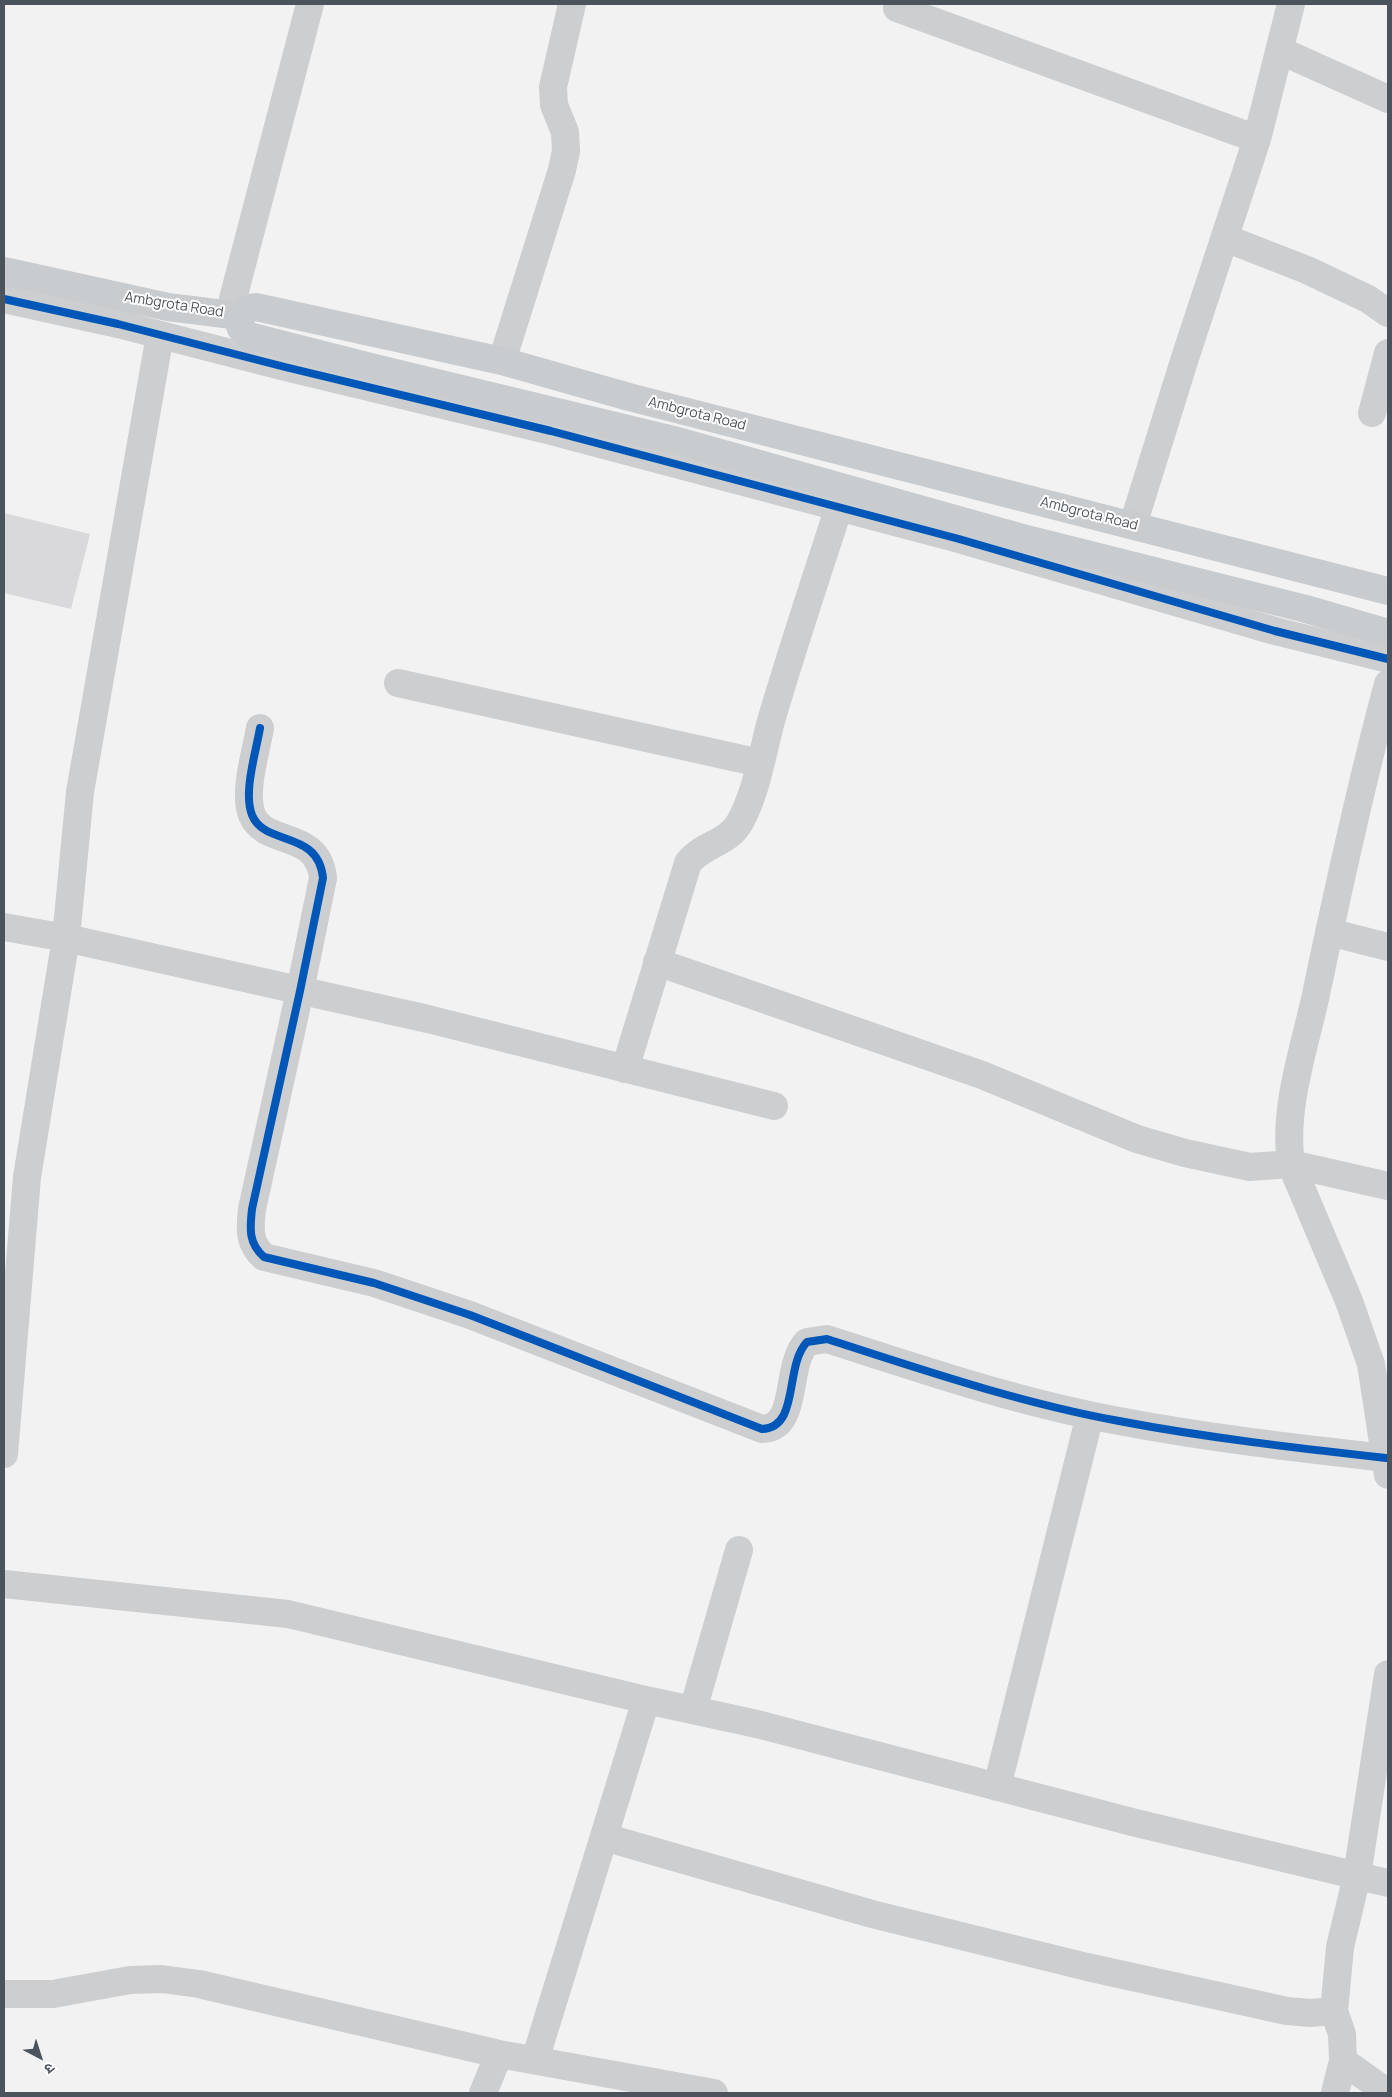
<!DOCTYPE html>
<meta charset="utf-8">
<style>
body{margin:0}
#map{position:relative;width:1392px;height:2097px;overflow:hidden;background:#f3f2f2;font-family:Manrope,"Noto Sans Devanagari",sans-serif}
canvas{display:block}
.frame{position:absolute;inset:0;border:5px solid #4b545d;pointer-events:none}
.north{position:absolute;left:15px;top:2032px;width:50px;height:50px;-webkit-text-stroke:4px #fff;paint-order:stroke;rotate:140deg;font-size:14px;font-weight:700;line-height:20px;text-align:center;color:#4b545d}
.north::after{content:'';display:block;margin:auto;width:18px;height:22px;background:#4b545d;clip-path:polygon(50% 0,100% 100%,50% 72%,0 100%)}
</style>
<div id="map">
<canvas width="1392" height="2097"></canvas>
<div class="frame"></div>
<div class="north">उ</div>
</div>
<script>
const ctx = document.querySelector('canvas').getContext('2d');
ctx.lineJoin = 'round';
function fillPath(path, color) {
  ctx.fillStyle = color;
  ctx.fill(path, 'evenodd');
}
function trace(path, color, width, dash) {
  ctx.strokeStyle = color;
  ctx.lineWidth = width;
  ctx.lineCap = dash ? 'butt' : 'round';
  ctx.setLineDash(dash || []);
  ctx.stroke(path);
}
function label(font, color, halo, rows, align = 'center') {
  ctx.font = font + ' Manrope,sans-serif';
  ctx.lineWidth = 4;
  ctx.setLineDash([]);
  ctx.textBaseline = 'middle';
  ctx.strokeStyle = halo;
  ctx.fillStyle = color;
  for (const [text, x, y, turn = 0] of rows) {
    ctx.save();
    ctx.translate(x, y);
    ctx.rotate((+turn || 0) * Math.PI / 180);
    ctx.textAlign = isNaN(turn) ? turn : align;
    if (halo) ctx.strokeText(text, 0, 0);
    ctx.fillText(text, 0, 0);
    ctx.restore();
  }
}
fillPath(new Path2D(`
 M4 513 90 534 71 609 4 593Z`), '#d9d9db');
trace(new Path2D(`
 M897 8 1257 139
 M1281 51 1388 99
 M1225 238 1307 270 1368 299 1388 313
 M4 299 118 324 285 367 551 431 959 539 1275 631 1388 659
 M229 314 310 4
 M502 361 562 170 566 151 565 132 554 105 553 87 572 4
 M1372 413 1388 353
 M1133 525 1184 361 1257 139 1291 4
 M398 683 760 763
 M260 728C256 752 243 792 252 815 265 847 318 829 323 878L300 991 252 1209C250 1228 248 1243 264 1257L374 1283 470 1315 762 1429C800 1428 784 1366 807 1342L827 1339C923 1370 1020 1403 1119 1421 1208 1438 1297 1448 1386 1458
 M4 927 66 938 428 1019 774 1106
 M1329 932 1388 947
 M657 962 982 1075 1137 1139 1185 1153 1250 1167 1291 1164 1388 1186
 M625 1069 688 863C702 844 728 844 740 822 757 791 762 754 771 721 792 649 816 578 839 507
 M4 1454 27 1177 66 938 80 792 160 335
 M1388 1475 1371 1364 1349 1301 1291 1164C1283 1110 1303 1052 1315 999 1337 894 1360 788 1388 684
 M4 1584 288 1614 646 1700 757 1724 1136 1823 1388 1883
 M693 1710 739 1550
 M997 1787 1090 1415
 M604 1837 872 1914 1087 1967 1287 2011 1310 2013 1334 2011
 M4 1994H53L130 1980 162 1979 199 1984 499 2054 714 2093
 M535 2060 646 1700
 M1343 2061 1388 2093
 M483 2093 499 2054
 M1335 2093 1343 2061 1342 2034 1334 2011 1340 1947 1357 1876 1388 1674`), '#ccced0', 28);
trace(new Path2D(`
 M4 271 168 307 240 316
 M240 316C237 326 241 330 249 336L375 368 674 440 1019 537 1306 609 1388 633
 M240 316 249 308 256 307 502 361 629 397 1388 591`), '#c9ccce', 28);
trace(new Path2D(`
 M4 299 118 324 285 367 551 431 959 539 1275 631 1388 659
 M260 728C256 752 243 792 252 815 265 847 318 829 323 878L300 991 252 1209C250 1228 248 1243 264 1257L374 1283 470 1315 762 1429C800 1428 784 1366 807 1342L827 1339C923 1370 1020 1403 1119 1421 1208 1438 1297 1448 1386 1458`), '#0057b8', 8);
label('14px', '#4b545d', '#fff', [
 ["Ambgrota Road",174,305,9],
 ["Ambgrota Road",697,414,14],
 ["Ambgrota Road",1089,514,14]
]);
</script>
